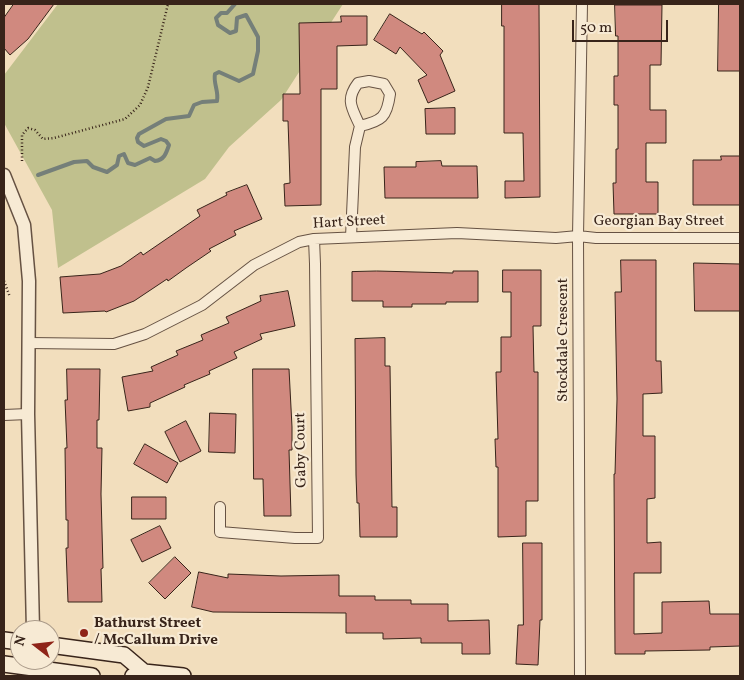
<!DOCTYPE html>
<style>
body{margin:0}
#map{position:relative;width:744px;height:680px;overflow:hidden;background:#f2debd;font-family:Vollkorn,serif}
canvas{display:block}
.frame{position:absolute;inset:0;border:5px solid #38241a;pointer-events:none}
.north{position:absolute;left:10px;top:620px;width:50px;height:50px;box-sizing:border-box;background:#f7ead4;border:1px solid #ab9b8a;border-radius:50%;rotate:286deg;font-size:14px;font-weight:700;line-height:20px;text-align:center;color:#38241a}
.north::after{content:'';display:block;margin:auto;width:18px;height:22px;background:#8f2418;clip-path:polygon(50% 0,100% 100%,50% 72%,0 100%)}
.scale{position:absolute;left:572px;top:20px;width:96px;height:22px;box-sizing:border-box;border:2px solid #38241a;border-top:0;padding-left:6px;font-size:15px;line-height:18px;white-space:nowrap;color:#38241a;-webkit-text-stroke:4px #f7ead4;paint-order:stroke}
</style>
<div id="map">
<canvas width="744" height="680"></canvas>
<div class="frame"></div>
<div class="north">N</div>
<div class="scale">50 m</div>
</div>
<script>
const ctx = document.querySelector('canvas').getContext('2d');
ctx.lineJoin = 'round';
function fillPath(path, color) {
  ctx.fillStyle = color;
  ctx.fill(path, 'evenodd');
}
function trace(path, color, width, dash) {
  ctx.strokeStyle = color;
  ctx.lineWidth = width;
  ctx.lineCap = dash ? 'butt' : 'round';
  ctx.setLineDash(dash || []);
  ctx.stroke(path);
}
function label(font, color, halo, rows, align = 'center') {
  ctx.font = font + ' Vollkorn,serif';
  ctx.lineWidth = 4.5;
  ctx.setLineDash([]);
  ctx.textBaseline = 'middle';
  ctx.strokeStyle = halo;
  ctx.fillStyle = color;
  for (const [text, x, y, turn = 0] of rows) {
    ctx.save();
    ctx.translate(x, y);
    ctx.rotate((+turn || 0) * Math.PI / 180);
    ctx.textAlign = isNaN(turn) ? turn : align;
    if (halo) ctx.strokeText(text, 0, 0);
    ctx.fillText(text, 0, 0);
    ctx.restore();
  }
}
fillPath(new Path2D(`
 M58 4H343L281 100 229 147 205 179 58 268 52 210 4 123V75Z`), '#c0c08d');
trace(new Path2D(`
 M38 175 74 162 87 161 93 167 107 172 117 165 119 156 124 154 128 163 135 165 150 158 155 161C164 160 166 154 169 145L166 141 161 139 144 146 138 142 137 138 139 134 166 119 189 116 194 105 202 102 217 101C219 91 213 83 215 74L219 72 239 81 253 74 258 51V37L246 15 237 18 236 31 230 33 218 25 216 18 221 13H227L235 4`), '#757f79', 4);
const building = new Path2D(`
 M14 4H54L28 39 10 55 4 48V18Z
 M502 4H539L540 197 505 198V181H524L523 133H504V26H502Z
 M719 4H740V71H718Z
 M615 5H662L661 65H650V110H666V143H646V182H658V214H614L613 183H616V149H618V105H614V76H618V36H616Z
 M390 14 422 34 424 32 443 51 440 55 455 91 428 103 418 80 427 75 400 47 396 54 374 40Z
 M341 16H367V45L337 46V89H321V205L285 206 284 184 290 183 289 150 288 121H283V94H300L299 23 341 22Z
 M455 108V134H426L425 109Z
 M721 156H740V205H693V160H721Z
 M441 161 442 166H477L478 198H385L384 167H416V162Z
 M247 185 262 219 234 231 236 235 209 249 211 251 186 268 168 281 167 279 134 301 106 312 105 311 63 313 60 277 100 274 121 266 141 252 143 255 200 216 197 210 227 195 226 193Z
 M621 260H656V361H661L662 393 643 394V436H655V498L647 499V543L661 542V573H634V634L662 633V602L709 601 710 614H740V646L710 647V650L645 651V654H615L614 474H615L617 399 615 292H621Z
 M694 263 740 264V311H695Z
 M503 270H541V326H533L534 372H538V501H526V536L498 537V467H496L495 439H498L496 372H501V337H511V292H503Z
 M377 271 453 273V271H478V302H446V304H412V307H383V301H352V272Z
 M288 291 295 326 260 334 262 339 234 352 237 358 209 371 210 374 184 385 185 387 150 403V407L128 411 122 377 153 371 151 367 178 355 176 351 203 340 201 335 229 323 226 317 261 301 260 296Z
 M385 338V366H390L392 507H397V537H360L359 503H357L356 475 355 339Z
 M67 369H100L99 420H97V448H102L101 494 103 568 101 569 102 602H68L66 548H68V520H66L65 448H67L65 400H67Z
 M253 369H289L292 427V450H289L291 516H264L263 479H254Z
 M210 413 236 414 235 453 209 452Z
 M186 421 201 451 180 462 165 432Z
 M145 444 178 463 167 483 134 464Z
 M132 497H166V519H132Z
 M160 526 171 548 142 562 131 540Z
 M523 543H542V620H540L538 665 516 664 518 625H523Z
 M175 557 191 573 165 599 149 583Z
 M199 572 228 578V574L281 576 339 575V596H375V600H411V604H448V621L489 620 490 654H462V643H421V638L383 639V633H346V613L213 612 192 607Z`);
fillPath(building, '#d0897f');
trace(building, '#38241a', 1);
const minor = new Path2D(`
 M351 237 355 147 360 126C382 121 387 117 390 94L384 84 369 81 358 83C345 100 352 108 360 126
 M29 343 114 344 145 334 202 305 254 265 299 242 314 239 457 233 556 238 578 236 596 238H740
 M4 415 28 414
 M220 507V532L295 538H318L315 264 314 239
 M580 676 578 236 582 4`);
const tertiary = new Path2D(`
 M4 175 24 225 29 281 28 414 33 630`);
const secondary = new Path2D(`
 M4 640 20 642
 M50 645 124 655 144 672
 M4 664 92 676
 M133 676 144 672 183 676`);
trace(minor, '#665243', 12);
trace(tertiary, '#665243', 15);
trace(secondary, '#38241a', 18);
trace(new Path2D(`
 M22 161V135L28 128 35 130 43 139 54 138 125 119 140 105 148 87 168 4
 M4 281 10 297`), '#38241a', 2.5, [1, 2.5]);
trace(minor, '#f7ead4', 10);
trace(tertiary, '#f7ead4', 12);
trace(secondary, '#f7ead4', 15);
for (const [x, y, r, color] of [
 [84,633,5,"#8f2418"]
]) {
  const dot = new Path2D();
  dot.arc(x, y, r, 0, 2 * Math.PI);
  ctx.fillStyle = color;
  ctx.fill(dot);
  trace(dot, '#f7ead4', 2);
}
label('15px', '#38241a', '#f7ead4', [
 ["Georgian Bay Street",659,222],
 ["Hart Street",349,223,-3],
 ["Stockdale Crescent",564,340,-90],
 ["Gaby Court",302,450,-91]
]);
label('bold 15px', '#38241a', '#f7ead4', [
 ["Bathurst Street",94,624],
 ["/ McCallum Drive",94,641]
], 'left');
</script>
